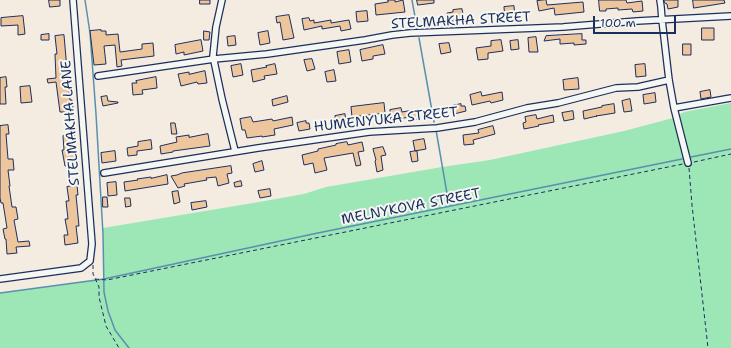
<!DOCTYPE html>
<style>
body{margin:0}
#map{position:relative;width:731px;height:348px;overflow:hidden;background:#f4ece1;font-family:"Shantell Sans",sans-serif}
canvas{display:block}
.scale{position:absolute;left:593px;top:16px;width:83px;height:18px;box-sizing:border-box;border:2px solid #1b2f5e;border-top:0;padding-left:5px;font-size:12px;line-height:14px;white-space:nowrap;color:#1b2f5e;-webkit-text-stroke:3px #f6f6f2;paint-order:stroke}
</style>
<div id="map">
<canvas width="731" height="348"></canvas>
<div class="scale">100 m</div>
</div>
<script>
const ctx = document.querySelector('canvas').getContext('2d');
ctx.lineJoin = 'round';
function fillPath(path, color) {
  ctx.fillStyle = color;
  ctx.fill(path, 'evenodd');
}
function trace(path, color, width, dash) {
  ctx.strokeStyle = color;
  ctx.lineWidth = width;
  ctx.lineCap = dash ? 'butt' : 'round';
  ctx.setLineDash(dash || []);
  ctx.stroke(path);
}
function label(font, color, halo, rows, align = 'center') {
  ctx.font = font + ' "Shantell Sans",sans-serif';
  ctx.lineWidth = 4;
  ctx.setLineDash([]);
  ctx.textBaseline = 'middle';
  ctx.strokeStyle = halo;
  ctx.fillStyle = color;
  for (const [text, x, y, turn = 0] of rows) {
    ctx.save();
    ctx.translate(x, y);
    ctx.rotate((+turn || 0) * Math.PI / 180);
    ctx.textAlign = isNaN(turn) ? turn : align;
    if (halo) ctx.strokeText(text, 0, 0);
    ctx.fillText(text, 0, 0);
    ctx.restore();
  }
}
fillPath(new Path2D(`
 M731 103V348H0V293L104 279 103 228 253 203 304 194 326 187 442 167 490 160 624 131 673 118 684 112Z`), '#9de6b6');
trace(new Path2D(`
 M85 0 90 33 96 114 103 234 104 292 108 311 115 330 129 348
 M412 0 417 28
 M419 38 434 122
 M436 130 449 205
 M691 157 731 149
 M0 293 104 279 313 234 682 159`), '#5a90ae', 1.5);
const building = new Path2D(`
 M49 0H60V6L50 7Z
 M200 0H210V4H200Z
 M388 0H395V2L403 0 405 12 376 15 375 4 388 2Z
 M417 0H434V3L418 5Z
 M546 0 547 5 583 2 584 12 555 15 554 8 539 11 537 1Z
 M599 0H626L627 3 642 1 643 11 633 12 632 9 618 10V8L606 9V11H600Z
 M664 0H678V7L668 9 667 4 665 3Z
 M693 0H724L725 3 694 8Z
 M514 6 515 18 505 19 504 7Z
 M462 9 464 19 447 22V13L453 12V10Z
 M367 11 368 21 357 22 356 12Z
 M289 15 294 38 283 40 280 22 277 23 276 17Z
 M23 16 25 34 18 35V25L1 26V18Z
 M309 18 310 21 314 20V23L331 20V23L349 20 351 29 341 31 340 26 322 29V26L304 30 302 19Z
 M702 28H714V40H702Z
 M101 30V31H106V35L118 34 120 52 142 49V44L153 43 154 56 121 60 122 66 117 67 115 45 104 46 106 64 94 65 90 31Z
 M204 31 210 32 209 40H204Z
 M268 31 270 43 260 45 258 33Z
 M49 34V40H41V35Z
 M582 34V40H586V44L574 45V43L560 44V39L544 41 546 36Z
 M64 35 68 81 70 100H72L73 107H71L72 112H60L56 82 48 83 47 79 56 78 55 54H57L55 36Z
 M235 36 236 45 228 46 227 37Z
 M536 37 538 52H529L528 38Z
 M201 40 203 51 184 55V52L176 54 175 45Z
 M501 40 503 51 488 53V59L478 60 476 48 491 46V41Z
 M518 40 519 49 511 50 510 41Z
 M449 43 451 52 441 54 439 44Z
 M683 44H691V55H683Z
 M383 45 385 54 373 56V59L362 61 360 50Z
 M349 50 351 62 339 64 337 52Z
 M312 59 315 69 307 71 304 60Z
 M241 64 243 75 233 77 231 66Z
 M275 64 277 74 264 76 265 79 253 82 251 70 267 67 266 66Z
 M645 64 646 76 636 77 635 65Z
 M334 70 336 81 327 82 325 72Z
 M205 71 207 83 198 84 197 82 181 86 178 74 189 72V74Z
 M6 77 7 87H5L6 104H0V78Z
 M156 77 157 88 142 90 143 94 133 95 132 83H137L136 81Z
 M578 78 579 89 564 90 563 80Z
 M30 86 32 102 21 103 20 87Z
 M710 90 711 97 701 99 700 92Z
 M481 92 482 96 502 92 503 100 491 103 490 101 472 105 470 95Z
 M655 93 656 102 644 104 643 95Z
 M107 96 108 101 118 102V103L103 106 101 97Z
 M287 96 288 102 273 106 272 100Z
 M630 99 632 111 624 112 622 101Z
 M384 103 385 113 352 117 351 107Z
 M461 104V106H465L466 111 454 114 452 106Z
 M614 104 615 113 596 116H597L584 119 583 111 602 107V106Z
 M401 108 402 112 419 109 420 119 410 120V117L391 120 390 110Z
 M573 111 574 119 564 121 562 113Z
 M345 114 346 123 336 125 335 116Z
 M536 115 537 119 553 115 554 122 538 125 539 126 524 129 523 123 526 122 525 117Z
 M251 117 253 122 272 119 273 121 292 117 293 125 274 129 275 135 262 137V136L247 138 245 130H242L240 119Z
 M306 121V123H309L310 129 299 131 297 123Z
 M171 123H175L177 134H172Z
 M8 125 9 134H6L8 159H13L14 170H8L10 186H9L12 207H16L18 219 14 220 18 242 29 241 30 246 16 247 17 253 7 254 6 239H5L3 229 7 228 3 203H1L0 198V126Z
 M493 126 495 134 473 140 474 144 464 145 463 135 479 133 478 130Z
 M208 134 210 146 173 151V152L161 154 160 146 177 142 176 137 189 135V137Z
 M74 135 75 146H74L77 164 65 166 62 150H64L63 136Z
 M424 139 426 149 415 151 413 141Z
 M151 140 152 149 137 151V155L128 156 127 148 138 146V142Z
 M347 142 348 145 362 142 364 151 358 152 361 165 356 166 353 153 324 158 327 170 315 173 313 163 304 165 302 155 318 151V149L336 145V144Z
 M383 147 386 155 381 156 383 170 377 172 375 161 376 160 373 149Z
 M115 151 116 161 102 163 101 153Z
 M417 151 418 161 412 162 410 152Z
 M262 161 264 170 255 172 253 164Z
 M231 166 232 173 227 174 229 183 218 186 216 177 206 178 207 180 184 184 185 186 178 188 171 176 177 175 182 173Z
 M167 175 168 184 125 191 124 182 138 180 137 179 151 177V178Z
 M241 181 242 186 235 187 234 183Z
 M116 182 117 195 108 196 107 183Z
 M77 185 78 195H76L79 226H76L78 243 65 245 64 235H68L65 219H68L66 201H69L67 187Z
 M270 189 271 196 260 198 258 191Z
 M178 191 180 202 174 204 172 192Z
 M103 197H107L108 207H103Z
 M125 198H130L131 206 126 207Z
 M206 201 207 207 192 210 191 203Z`);
fillPath(building, '#eec69d');
trace(building, '#1b2f5e', 1);
const minor = new Path2D(`
 M222 0 216 27 213 56 222 99 235 151
 M660 0 661 7 662 20 669 80 674 108 688 163
 M98 76 214 59 267 54 365 40 392 35 410 33 563 27 637 21 731 16
 M674 108 731 98
 M104 173 258 148 369 132 437 128 475 122 527 108 558 103 616 88 638 87 669 80
 M0 279 81 268 90 261 92 244 73 0`);
trace(minor, '#1b2f5e', 8);
trace(new Path2D(`
 M694 162 731 154
 M689 168 692 205 708 348
 M93 265V274L99 287V297L106 326 119 348
 M95 279 107 280 683 164`), '#1b2f5e', 1, [4, 3]);
trace(minor, '#f6f6f2', 5.5);
label('14px', '#1b2f5e', '#f6f6f2', [
 ["STELMAKHA STREET",461,21,-3],
 ["HUMENYUKA STREET",386,120,-6],
 ["STELMAKHA LANE",71,123,-94],
 ["MELNYKOVA STREET",411,207,-11]
]);
</script>
